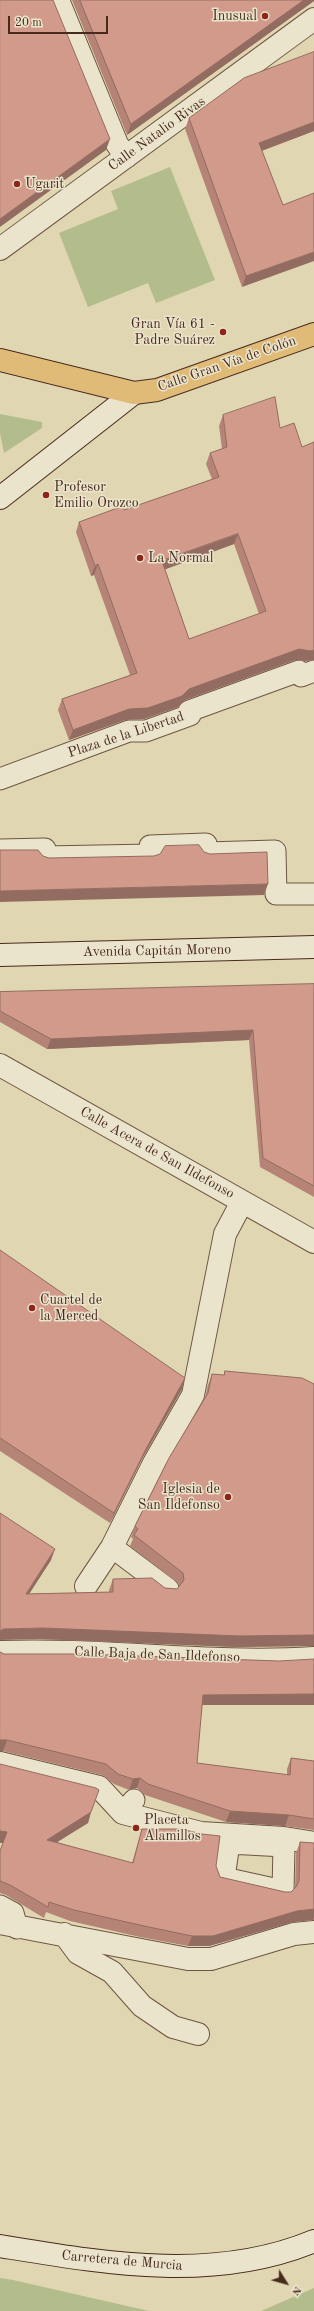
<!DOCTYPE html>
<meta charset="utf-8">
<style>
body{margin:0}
#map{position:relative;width:314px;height:2311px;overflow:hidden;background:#e0d6b1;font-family:"Old Standard TT",serif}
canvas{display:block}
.north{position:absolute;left:266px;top:2263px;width:40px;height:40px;-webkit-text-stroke:3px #ebe4cc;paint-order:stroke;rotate:127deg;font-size:11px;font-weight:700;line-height:16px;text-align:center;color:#482a1d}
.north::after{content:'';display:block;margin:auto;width:14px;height:18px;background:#482a1d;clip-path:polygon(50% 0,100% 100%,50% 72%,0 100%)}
.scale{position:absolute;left:8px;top:16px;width:100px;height:18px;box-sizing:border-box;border:2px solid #482a1d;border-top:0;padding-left:5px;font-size:12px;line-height:14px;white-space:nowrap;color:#482a1d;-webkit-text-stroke:3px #ebe4cc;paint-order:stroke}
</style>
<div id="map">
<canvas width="314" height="2311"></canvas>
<div class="north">N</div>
<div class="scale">20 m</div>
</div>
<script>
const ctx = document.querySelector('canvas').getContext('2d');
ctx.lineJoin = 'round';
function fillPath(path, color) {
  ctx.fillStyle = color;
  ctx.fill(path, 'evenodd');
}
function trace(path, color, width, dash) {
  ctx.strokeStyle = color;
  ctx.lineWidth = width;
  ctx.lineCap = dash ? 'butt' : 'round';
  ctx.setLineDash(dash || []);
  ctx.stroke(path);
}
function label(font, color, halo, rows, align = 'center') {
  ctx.font = font + ' "Old Standard TT",serif';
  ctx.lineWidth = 3;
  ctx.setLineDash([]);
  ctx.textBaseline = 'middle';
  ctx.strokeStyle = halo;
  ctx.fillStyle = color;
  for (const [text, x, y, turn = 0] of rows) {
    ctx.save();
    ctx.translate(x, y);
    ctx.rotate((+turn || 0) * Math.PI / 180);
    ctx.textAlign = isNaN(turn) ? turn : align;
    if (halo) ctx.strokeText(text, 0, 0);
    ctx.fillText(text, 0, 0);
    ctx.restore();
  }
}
fillPath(new Path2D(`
 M170 167 215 280 156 303 148 283 88 307 59 233 118 209 111 191Z
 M0 414 42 422V428L4 453 0 433Z
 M0 2278 13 2280 149 2311H0Z
 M314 2288V2311H261Z`), '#b3bd8b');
const pedestrian = new Path2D(`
 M0 779 129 731H146L190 715 189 711 299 671 301 676 314 671
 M0 850 45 849V857L150 855V846L206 844V853L275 851 276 894H314
 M112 1547 168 1589
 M123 1813 134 1800
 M229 1843 284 1846 283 1891 224 1878Z
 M0 1906 13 1913 17 1928`);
const minor = new Path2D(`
 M58 0 117 144 126 157
 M0 249 314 19
 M86 1586 112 1547 154 1463 193 1395 225 1234 242 1202
 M0 1652C105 1648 209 1665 314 1658
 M0 1763 99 1787 123 1813 201 1833 284 1838 314 1843
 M0 1923 188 1959H211L294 1934 314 1932
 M64 1934 78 1953 112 1972 142 2006 173 2027 198 2034`);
const tertiary = new Path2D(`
 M0 1065 314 1242`);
const secondary = new Path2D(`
 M0 498 134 393
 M0 955 314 947
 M0 2246C104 2263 213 2283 314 2241`);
const primary = new Path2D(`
 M0 360 134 393 157 390 314 334`);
trace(pedestrian, '#6e5542', 23);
trace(minor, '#6e5542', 24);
trace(tertiary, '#6e5542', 24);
trace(secondary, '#482a1d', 24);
trace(primary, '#482a1d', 24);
trace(pedestrian, '#ebe4cc', 21);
trace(minor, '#ebe4cc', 22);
trace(tertiary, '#ebe4cc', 22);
trace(secondary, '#ebe4cc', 22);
trace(primary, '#e0bb78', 22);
fillPath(new Path2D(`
 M72 0H314V1L127 135Z
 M189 118 314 131 262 151 283 205 242 287 185 129Z
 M223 415 280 428 302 447 314 442V660L306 661 295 660 185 700 178 707 144 719 125 720 69 740 58 710 62 699 130 675 94 575 91 576 76 532 79 522 124 510 212 479 206 464 210 453 222 449 219 426ZM234 544 259 614 189 639 165 569Z
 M314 984V1197L260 1167 249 1040 47 1049 0 1022V992Z
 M0 1250 182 1389 143 1457 110 1523 0 1451Z
 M212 1374 314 1384V1646L236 1647 39 1639 0 1513 51 1560 29 1594 109 1592V1590L113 1579 165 1588 177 1589 179 1586V1584L130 1546 133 1539 131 1537 135 1526 205 1398 208 1385Z
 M0 1652 4 1654 279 1661 314 1705H202L197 1763 287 1775V1769L291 1758 314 1761V1830L285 1826 226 1822 145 1795 137 1788 129 1790 114 1784 102 1775 3 1751H0Z
 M0 1764 91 1812 88 1823 56 1842 132 1863 139 1839 142 1829 216 1866 220 1877 285 1892H291L295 1889 296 1853 300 1842 314 1843V1920L293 1922 209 1946H188L140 1937 70 1921 46 1912 44 1918 6 1895 0 1893V1851L3 1843H0Z`), '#b58477');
fillPath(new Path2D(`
 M304 0H314V1L127 135 131 124Z
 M314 122V131L255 153 259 143Z
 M110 139 106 150 0 227V219Z
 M314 252V261L242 287 246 276Z
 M238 534 234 544 158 572 162 561Z
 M98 564 94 575 91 576 95 566Z
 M299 649 314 650V660L306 661 295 660 185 700 178 707 144 719 125 720 69 740 73 730 129 709 189 689Z
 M268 884 264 895 0 902V891Z
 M253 1030 249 1040 47 1049 51 1039Z
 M185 1378 182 1389 143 1457 110 1523 114 1513 147 1447Z
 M55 1549 51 1560 22 1605 26 1594Z
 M43 1628 314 1635V1646L236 1647 39 1639 0 1640V1631L3 1629Z
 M314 1694V1705H199L203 1695Z
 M0 1740H7L3 1751H0Z
 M140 1778 137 1788 129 1790 133 1779Z
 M230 1811 289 1815 285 1826 226 1822Z
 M91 1812 88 1823 43 1851 47 1840Z
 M0 1831 7 1832 3 1843H0Z
 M314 1909V1916L313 1920 293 1922 209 1946H188L192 1936 297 1911Z`), '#936c61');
const building = new Path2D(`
 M0 0H53L110 139 0 219Z
 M80 0H304L131 124Z
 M314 52V122L259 143 283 205 314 193V252L246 276 189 118 244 78Z
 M275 397 280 428 294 423 302 447 314 442V650L310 651 299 649 189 689 182 696 148 708 129 709 73 730 62 699 137 673 98 564 95 566 79 522 123 506 124 510 219 477 210 453 227 447 223 415ZM238 534 266 611 189 639 162 561Z
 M199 845 204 852 210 854 267 852 268 884 0 891V850H38L43 856 49 858 154 856 160 854 165 846Z
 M314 984V1186L263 1158 253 1030 51 1039 0 1011V992Z
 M0 1250 185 1378 147 1447 114 1513 0 1438Z
 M225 1371 302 1378 314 1384V1635L240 1636 43 1628 3 1629 0 1631V1513L55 1549 26 1594 113 1592V1579L152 1578 165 1588 177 1589 184 1580 183 1573 134 1535 138 1529 135 1526 169 1458 208 1393 212 1374 224 1375Z
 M0 1652 4 1654H82L279 1661 314 1659V1694L203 1695 197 1763 290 1775 291 1758 314 1761V1819L289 1815 230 1811 148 1784 140 1778 133 1779 118 1774 106 1764 7 1740H0Z
 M0 1764 96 1788 99 1790 91 1812 47 1840 133 1863 142 1829H181L202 1834 220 1836 216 1866 220 1877 285 1892H291L296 1887 299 1881 300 1842 314 1843V1909L297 1911 213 1936H192L144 1926 74 1910 49 1902 48 1907 10 1885 0 1881V1851L7 1832 0 1831Z`);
fillPath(building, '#d29a8a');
trace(building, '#936c61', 1);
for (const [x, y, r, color] of [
 [265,16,4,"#8f2418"],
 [17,184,4,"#8f2418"],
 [223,332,4,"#8f2418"],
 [46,495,4,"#8f2418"],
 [140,558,4,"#8f2418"],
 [32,1308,4,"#8f2418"],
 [228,1497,4,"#8f2418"],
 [136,1828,4,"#8f2418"]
]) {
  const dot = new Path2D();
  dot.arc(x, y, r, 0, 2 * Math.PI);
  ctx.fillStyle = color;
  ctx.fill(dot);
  trace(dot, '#ebe4cc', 1.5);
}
label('14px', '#482a1d', '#ebe4cc', [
 ["Inusual",257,16,"right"],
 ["Ugarit",25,184],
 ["Gran Vía 61 -",215,324,"right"],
 ["Padre Suárez",215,340,"right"],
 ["Profesor",54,487],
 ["Emilio Orozco",54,503],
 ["La Normal",148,558],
 ["Cuartel de",40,1300],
 ["la Merced",40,1316],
 ["Iglesia de",220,1489,"right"],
 ["San Ildefonso",220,1505,"right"],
 ["Placeta",144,1820],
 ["Alamillos",144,1836]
], 'left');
label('14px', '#482a1d', '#ebe4cc', [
 ["Calle Natalio Rivas",157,134,-36],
 ["Calle Gran Vía de Colón",227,364,-19],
 ["Plaza de la Libertad",126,735,-18],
 ["Avenida Capitán Moreno",157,951,-1],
 ["Calle Acera de San Ildefonso",157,1153,29],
 ["Calle Baja de San Ildefonso",157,1655,2],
 ["Carretera de Murcia",122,2261,5]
]);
</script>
